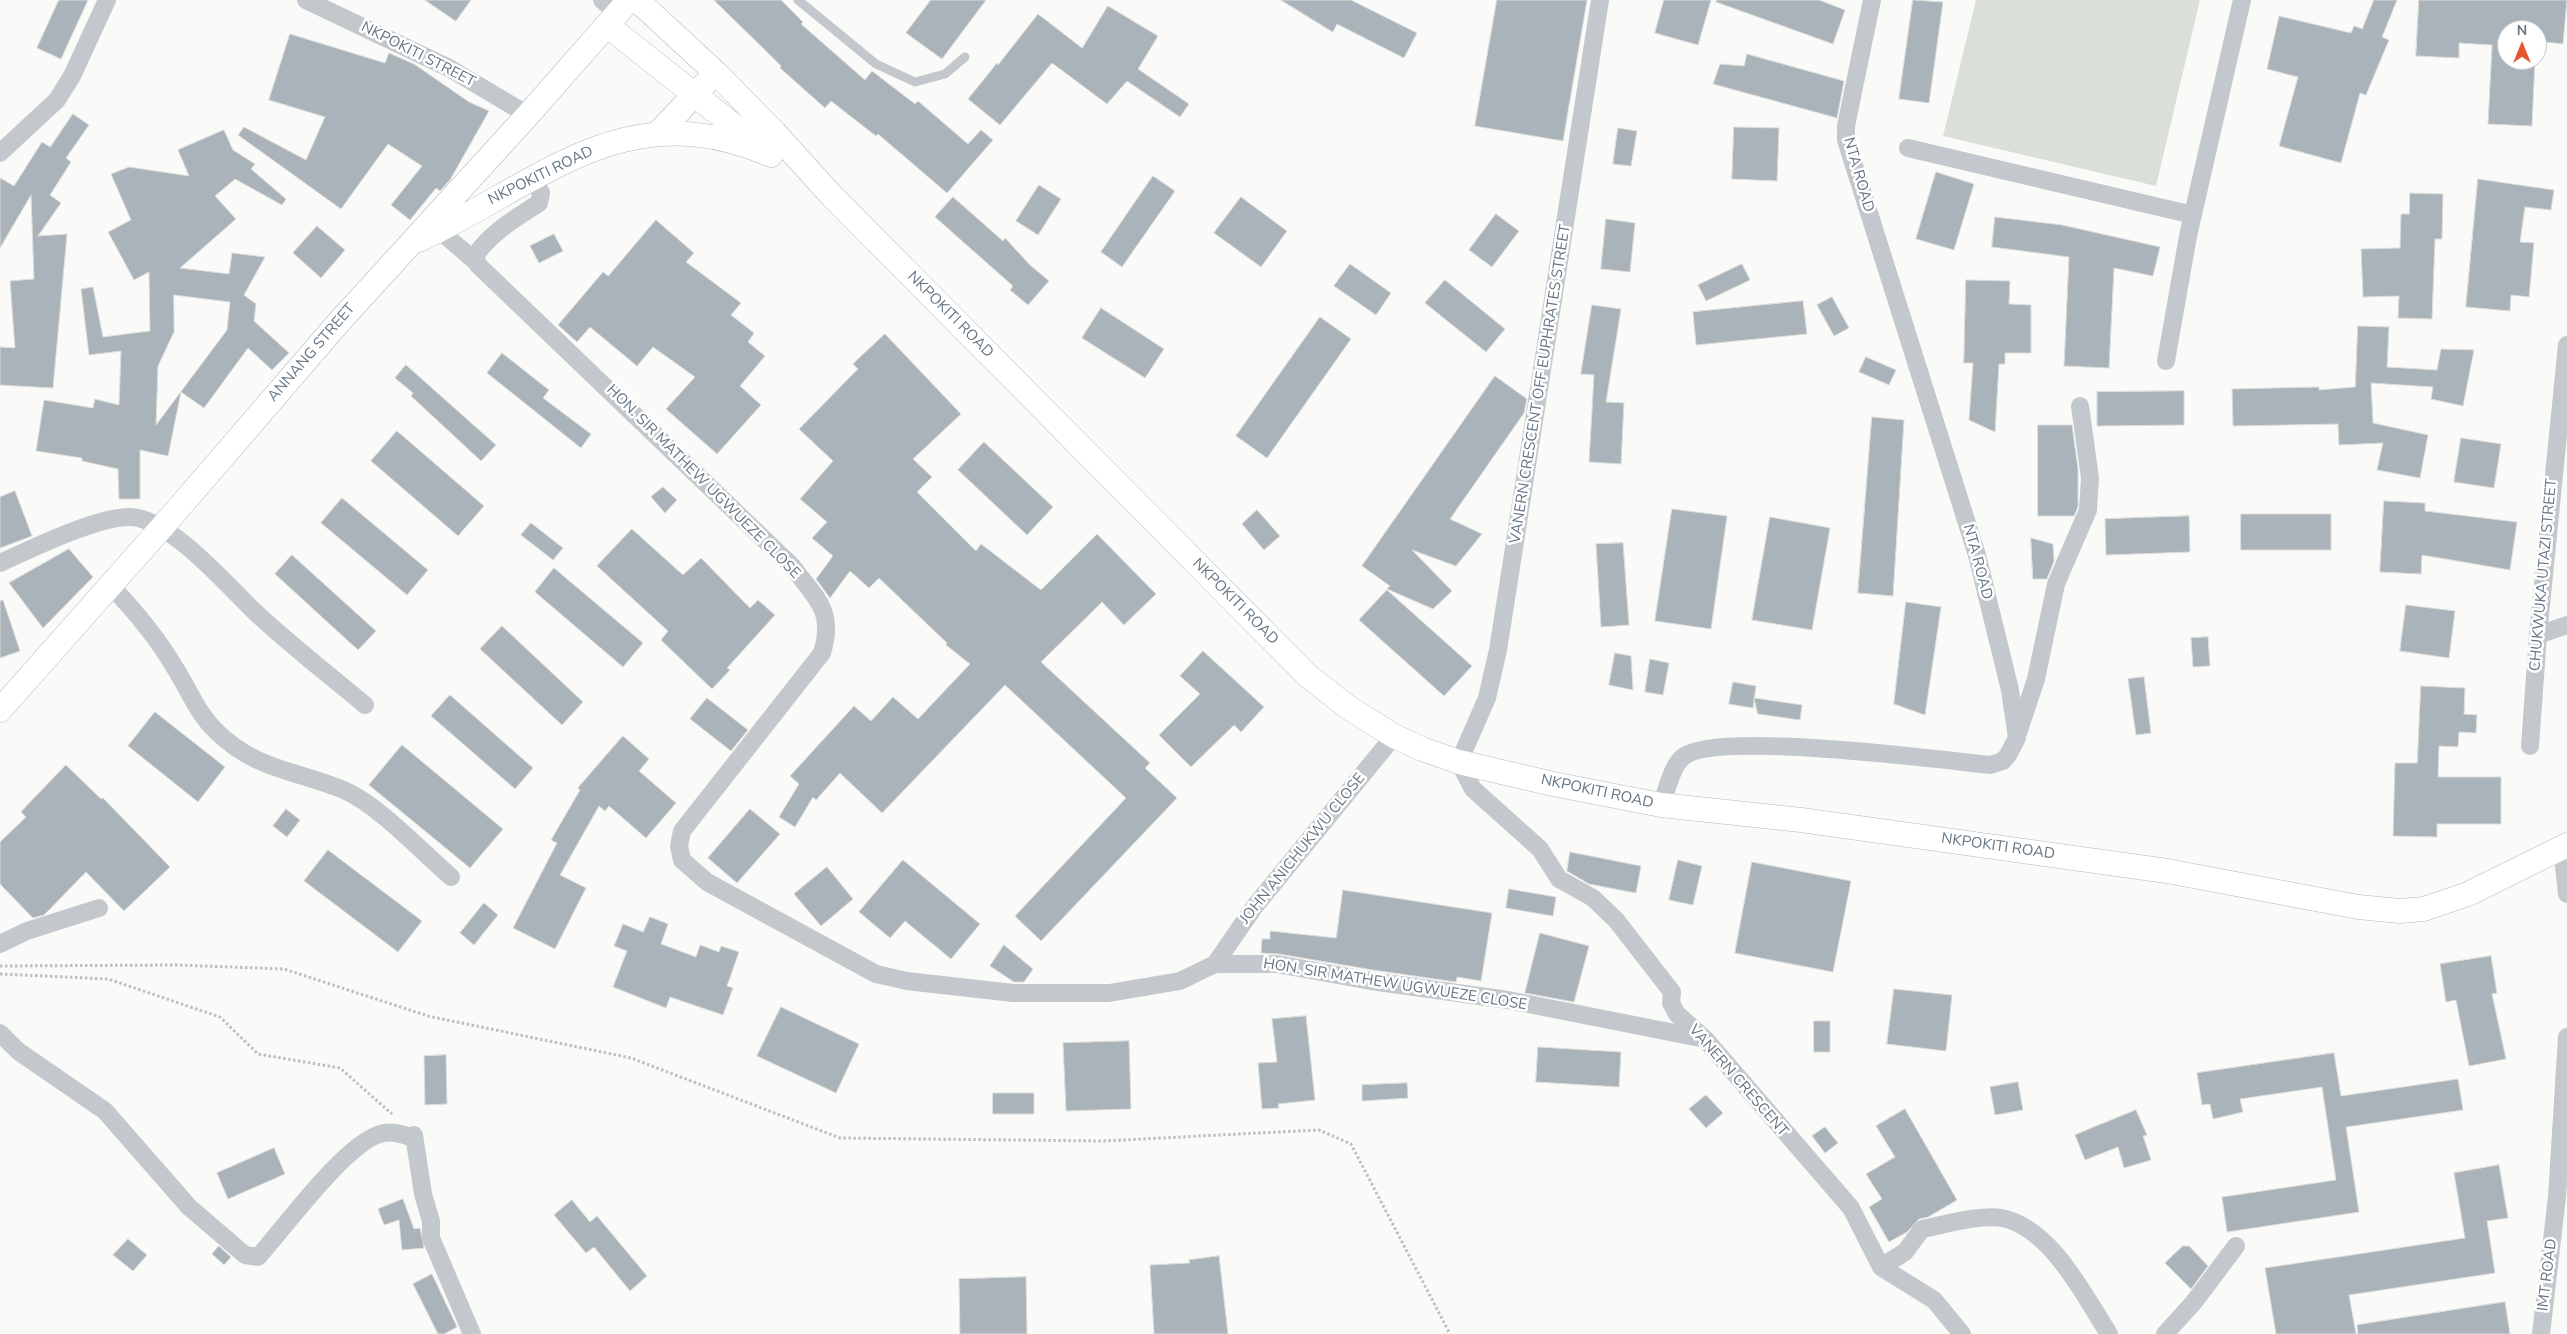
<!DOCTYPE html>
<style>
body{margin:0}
#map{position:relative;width:2567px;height:1334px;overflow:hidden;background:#fafaf8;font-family:"Nunito Sans",sans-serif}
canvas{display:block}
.north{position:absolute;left:2497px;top:20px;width:50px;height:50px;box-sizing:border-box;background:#fff;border:1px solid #c1c8cd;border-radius:50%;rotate:0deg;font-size:14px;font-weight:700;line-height:20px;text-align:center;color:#657683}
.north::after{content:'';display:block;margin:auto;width:18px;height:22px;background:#e4572e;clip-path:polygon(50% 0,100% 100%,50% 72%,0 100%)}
</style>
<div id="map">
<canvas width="2567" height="1334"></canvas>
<div class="north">N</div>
</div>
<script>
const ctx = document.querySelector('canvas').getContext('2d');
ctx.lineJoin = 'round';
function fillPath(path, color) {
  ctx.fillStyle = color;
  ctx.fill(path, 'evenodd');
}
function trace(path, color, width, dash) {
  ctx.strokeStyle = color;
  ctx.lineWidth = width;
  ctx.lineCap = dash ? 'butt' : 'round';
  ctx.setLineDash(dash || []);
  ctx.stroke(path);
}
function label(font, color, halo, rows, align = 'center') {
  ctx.font = font + ' "Nunito Sans",sans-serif';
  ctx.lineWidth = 5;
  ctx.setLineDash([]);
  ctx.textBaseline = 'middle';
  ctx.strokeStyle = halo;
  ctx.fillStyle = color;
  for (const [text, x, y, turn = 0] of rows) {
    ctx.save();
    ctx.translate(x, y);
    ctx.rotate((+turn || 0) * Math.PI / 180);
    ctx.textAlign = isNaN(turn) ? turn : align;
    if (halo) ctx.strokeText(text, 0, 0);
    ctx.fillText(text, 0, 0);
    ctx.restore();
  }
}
fillPath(new Path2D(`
 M1976 0H2200L2156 186 1943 136Z`), '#dadfd7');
const building = new Path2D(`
 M59 0H88L61 59 37 48Z
 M425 0H471L456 21Z
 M714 0H781L803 22 801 24 865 80 872 71 915 104 918 101 968 144 981 130 993 140 947 193 878 134 876 136 831 101 825 108 780 68 781 66Z
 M931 0H986L942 59 906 33Z
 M1281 0H1351L1417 33 1404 58 1337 24 1333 32Z
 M1497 0H1587L1563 141 1475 126Z
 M1664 0H1711L1698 45 1655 33Z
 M1717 0H1819L1845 10 1833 44 1716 2Z
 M1913 0 1943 2 1929 103 1899 99Z
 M2374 0H2397L2382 37 2389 40 2366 95 2360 93 2341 163 2279 146 2298 77 2267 69 2279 16 2351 33 2354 26 2362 29Z
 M2419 0H2567L2563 44 2537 41V30H2507V60H2535L2532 126 2488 124 2492 45 2459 43V58L2416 56Z
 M1108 6 1158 36 1138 69 1189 104 1180 117 1127 81 1107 104 1052 63 1000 125 968 99 997 63 998 65 1038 14 1082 48Z
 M290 34 385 63 389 53 414 64 469 102 489 111 450 180 440 191 436 188 410 220 391 205 422 166 388 144 341 209 238 135 244 127 306 160 325 117 269 100Z
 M1747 54 1844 81 1837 118 1713 84 1720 64 1744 66Z
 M73 114 89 125 66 158 71 162 50 195 61 203 38 236 67 234 53 388 0 385V347L15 348 10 281 34 279 31 195 0 248V178L14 186 42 142 50 147Z
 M1734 127 1779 128 1777 181 1732 179Z
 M1618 128 1637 131 1631 166 1613 164Z
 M224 130 233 150 255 164 251 169 286 199 282 205 235 179 215 196 236 219 180 268 229 274 232 253 265 257 244 295 256 304 254 321 289 353 272 370 248 348 204 408 181 392 168 456 140 450V499H119L118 469 82 461V458L36 451 44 400 93 408 95 399 119 405 121 351 89 355 81 289 93 287 103 337 150 331 149 272 134 280 108 232 131 220 111 174 129 167 189 176 178 150ZM174 295 230 302 227 330 156 425 158 366 174 332Z
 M1936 172 1974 184 1954 250 1916 239Z
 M1153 176 1175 191 1122 267 1101 252Z
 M2478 179 2554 190 2551 210 2525 207 2520 242 2534 243 2529 297 2511 295 2510 311 2466 307Z
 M1039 185 1061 199 1038 235 1016 221Z
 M2410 193 2443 194 2442 239H2435L2432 319 2398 318 2399 296 2363 297 2361 249 2400 248 2401 214H2409Z
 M953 197 1003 241 1005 238 1030 265 1049 281 1028 305 1010 290 1013 286 935 217Z
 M1241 197 1287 231 1261 267 1214 233Z
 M1496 214 1519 231 1492 267 1469 250Z
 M1995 217 2062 225 2160 247 2153 276 2114 268 2109 368 2064 366 2069 257 1992 247Z
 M1606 219 1635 223 1630 272 1601 269Z
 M656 220 694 253 686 262 741 303 731 315 754 333 748 342 765 356 740 386 761 405 717 454 666 409 695 377 653 347 637 366 590 327 577 342 558 325 603 272 608 276Z
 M317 226 345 250 321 278 293 253Z
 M554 234 563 251 539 263 530 246Z
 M1350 264 1391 293 1376 315 1334 286Z
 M1742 264 1750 280 1706 301 1698 285Z
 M1445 280 1505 329 1486 352 1425 303Z
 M1966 280 2010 281 2009 304 2031 305V353H2005V364H1999L1995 432 1969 420 1973 363H1964Z
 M1832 297 1849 328 1834 336 1817 305Z
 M1803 301 1807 334 1696 345 1693 312Z
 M1592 305 1621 309 1606 402 1624 403 1621 464 1589 462 1594 375 1581 374Z
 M1101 308 1164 349 1145 378 1082 338Z
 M1320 317 1351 339 1267 458 1236 436Z
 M2358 326 2389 327 2387 367 2437 370 2441 349 2474 350 2463 406 2431 399 2433 387 2371 383 2373 423 2428 435 2420 478 2377 470 2383 443 2339 445 2338 424 2233 426 2232 389 2319 387V390L2355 387Z
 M885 334 961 414 913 459 932 477 917 492 976 551 981 544 1041 590 1097 534 1156 594 1124 625 1102 602 1041 662 1150 763 1145 768 1177 798 1041 941 1015 916 1126 798 1005 685 882 813 840 773 816 800 813 797 795 827 779 817 799 784 790 776 854 706 871 721 893 697 918 719 970 664 946 645 947 643 879 578 869 588 850 571 830 598 816 579 833 556 812 538 827 522 800 499 833 461 799 429 858 369 853 364Z
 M502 353 549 390 543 398 591 434 581 448 487 373Z
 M1866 357 1896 370 1889 385 1859 372Z
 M406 365 496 445 481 461 411 396 413 393 395 378Z
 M1495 376 1527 399 1524 413 1450 519 1482 534 1456 566 1412 550 1452 591 1433 609 1387 589 1390 586 1362 566Z
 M2184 391V425L2097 426V392Z
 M1872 417 1904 420 1893 596 1858 593Z
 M2038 425H2072L2078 469V507L2074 516H2038Z
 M397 431 484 506 458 536 371 461Z
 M2461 438 2501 444 2494 488 2454 482Z
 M984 442 1053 507 1027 535 958 470Z
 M663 487 677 500 665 513 651 497Z
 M15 491 32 536 0 548V497Z
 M342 498 428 570 407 595 321 523Z
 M2384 501 2425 503V511L2517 522 2510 570 2422 555 2421 574 2380 572Z
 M1672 509 1727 516 1711 629 1655 621Z
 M1257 510 1280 536 1264 550 1242 524Z
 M2241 514H2331V550H2241Z
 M2189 516 2190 552 2106 555 2105 519Z
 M1770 517 1830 528 1812 630 1752 620Z
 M531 523 563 548 553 560 521 535Z
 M632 529 683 575 701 558 750 608 758 600 775 615 727 668 730 670 712 689 661 640 668 631 597 566Z
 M2031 538 2053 544 2054 561 2047 579H2033Z
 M1623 543 1629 625 1601 627 1596 544Z
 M69 549 93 577 43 628 9 583Z
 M292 555 376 631 358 650 275 574Z
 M554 568 643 643 623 667 535 592Z
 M1387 590 1472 666 1444 696 1359 620Z
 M3 600 20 651 0 658V601Z
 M1906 602 1941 607 1925 715 1894 704Z
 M2406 605 2455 611 2449 658 2400 651Z
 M502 626 583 702 562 725 480 649Z
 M2208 637 2210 666 2193 667 2191 638Z
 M1203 651 1264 707 1241 732 1234 725 1191 767 1159 735 1200 694 1180 676Z
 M1615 653 1631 656 1633 690 1609 685Z
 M1650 659 1669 663 1663 695 1645 692Z
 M2144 677 2151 733 2136 735 2128 679Z
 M1733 682 1756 686 1753 708 1729 704Z
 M2421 686 2465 688 2464 714 2477 715 2476 733 2459 732 2458 747 2439 746 2438 777H2501V824H2437V837L2393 836 2395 763H2417Z
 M450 695 533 768 515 789 431 716Z
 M707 698 748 730 731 751 690 719Z
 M1754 698 1802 705 1800 720 1758 714Z
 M155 712 225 767 198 802 128 746Z
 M623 736 649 759 639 771 676 803 646 838 609 806 605 811 599 806 560 875 586 888 555 949 513 928 557 843 551 840 580 790 578 788Z
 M402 745 503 829 470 868 369 785Z
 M66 765 101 799 103 798 170 867 124 911 86 872 44 915 33 918 0 884V842L26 817 21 812Z
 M286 809 300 820 287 837 273 826Z
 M750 809 780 834 737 883 708 858Z
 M328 850 422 921 398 952 304 881Z
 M1570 852 1641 866 1636 893 1589 884 1567 871Z
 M903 860 980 924 951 959 905 921 890 938 859 912Z
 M1678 860 1702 866 1693 905 1669 900Z
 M1752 862 1851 881 1833 972 1735 953Z
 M827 867 853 899 821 926 794 894Z
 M1509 889 1556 897 1553 916 1506 908Z
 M1343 890 1492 913 1481 981 1457 977 1456 982 1373 970 1279 954 1261 953 1262 939H1270V931L1336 938Z
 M484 903 498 915 474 945 460 933Z
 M650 917 668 924 661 944 696 957 700 945 719 952 721 946 739 952 727 986 733 988 723 1015 670 997 666 1008 613 987 627 951 614 946 623 924 643 932Z
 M1540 933 1589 946 1574 1002 1525 993Z
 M1004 945 1033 969 1024 982H1014L990 966Z
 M2491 956 2497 993 2492 994 2506 1059 2469 1066 2456 1000 2446 1002 2440 964Z
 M1894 989 1952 995 1946 1051 1887 1044Z
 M781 1007 859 1044 836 1093 757 1056Z
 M1306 1016 1315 1100 1278 1104 1279 1108 1262 1109 1258 1063 1277 1062 1272 1019Z
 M1814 1021H1830V1052H1814Z
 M1129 1041 1131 1109 1066 1111 1063 1043Z
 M1538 1047 1621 1052 1619 1087 1536 1082Z
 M2334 1053 2341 1096 2458 1079 2463 1110 2346 1127 2359 1212 2227 1232 2222 1197 2336 1180 2322 1087 2240 1099 2243 1112 2213 1119 2210 1104 2202 1105 2197 1073Z
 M446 1055 447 1104 425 1105 424 1056Z
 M2018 1082 2023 1110 1995 1115 1990 1087Z
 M1407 1083 1408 1098 1362 1101V1085Z
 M993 1093H1034V1114H993Z
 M1706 1095 1723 1113 1706 1128 1689 1109Z
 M1905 1109 1957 1200 1928 1217 1919 1219 1907 1232 1889 1242 1869 1207 1882 1199 1866 1174 1895 1157 1876 1126Z
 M2136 1110 2147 1135 2143 1136 2151 1160 2124 1168 2118 1147 2085 1160 2075 1135Z
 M1825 1127 1838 1143 1825 1153 1812 1136Z
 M274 1148 285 1174 228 1199 217 1173Z
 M2499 1165 2508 1218 2487 1221 2495 1273 2349 1295 2356 1334H2276L2265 1268 2465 1238 2454 1173Z
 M403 1199 414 1229 420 1228 424 1248 402 1250 399 1220 384 1225 378 1209Z
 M572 1200 590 1222 597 1216 647 1276 630 1291 594 1247 586 1253 554 1215Z
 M128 1239 147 1255 133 1271 113 1255Z
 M219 1246 231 1257 224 1265 212 1254Z
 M2183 1246H2189L2208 1266 2191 1289 2165 1263Z
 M1219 1256 1228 1334H1154L1150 1265 1190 1263 1189 1260Z
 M432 1274 457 1327 444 1334H438L413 1284Z
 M1026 1277 1027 1334H960L959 1279Z
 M2505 1302 2510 1334H2358L2357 1325Z`);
fillPath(building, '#aab3b9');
trace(building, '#dcdcda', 1);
const secondary = new Path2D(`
 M637 0 716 73 774 132 831 195 1308 676 1349 708 1394 736 1422 749 1459 762 1553 784 1661 805 1801 820 2167 871 2358 907 2400 911 2424 909 2468 894 2567 845
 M608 26 753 141
 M659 132 704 85
 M419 240C542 182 626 92 771 155
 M0 710 171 517 339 322 528 115 629 0`);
trace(secondary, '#b3babf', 25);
trace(new Path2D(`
 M0 966 176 965 284 969 428 1016 631 1058 840 1138 1102 1141 1319 1130 1351 1144 1450 1334
 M0 974 108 979 220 1017 258 1054 340 1068 392 1114`), '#bbbfc2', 3, [2.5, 2.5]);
trace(new Path2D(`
 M798 0 876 64 915 82 945 74 965 57`), '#c3c8cc', 9);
trace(new Path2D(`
 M306 0 449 68 528 115
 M602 0 618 14
 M1600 0 1498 650 1487 698 1459 762 1473 789 1540 849 1559 879 1593 898 1616 920 1672 992 1671 1003 1677 1014 1705 1039 1851 1208 1881 1267 1934 1300 1962 1334
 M1908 148 2193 215
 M0 153 57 100 72 76 107 0
 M532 177 541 193 539 203C516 218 491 232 475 256L478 265 792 566C816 599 835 610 822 653L682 831 679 846 682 860 707 882 876 974 907 981 1013 993H1109L1180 981 1215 964H1277L1371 981 1508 1000 1705 1039
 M440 231 475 261
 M2166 361 2188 236 2242 0
 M0 563C31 549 100 515 132 517 171 520 227 585 254 611 289 644 328 674 365 705
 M110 585C135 611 157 637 175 668 188 688 197 712 214 729 255 771 297 770 346 791 379 806 422 852 451 877
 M2538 635 2567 625
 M2018 733 2036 679 2056 584 2088 510 2090 478 2080 406
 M2530 746 2538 635 2567 345
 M1661 805C1667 791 1671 767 1683 757 1714 730 1941 760 1990 765L2003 761 2008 755 2017 738 2010 690 1977 555 1846 140V126L1872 0
 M2562 847 2567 894
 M0 944 27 931 99 908
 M1215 964 1255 906 1394 736
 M0 1033 18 1051 105 1111 189 1207 245 1255 258 1257C285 1227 344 1145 380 1134 389 1131 402 1134 410 1137L414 1135 423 1194 431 1221V1238L472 1334
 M1881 1267 1905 1252 1922 1229C1944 1225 1980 1214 2002 1218 2051 1228 2084 1295 2109 1334
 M2165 1334 2194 1302 2236 1246
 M2541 1334 2557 1197 2567 1037`), '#c3c8cc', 18);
trace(secondary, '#fff', 24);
label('15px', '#657683', '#fff', [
 ["NKPOKITI STREET",418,55,27],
 ["NTA ROAD",1858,175,74],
 ["NKPOKITI ROAD",541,176,-26],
 ["NKPOKITI ROAD",950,315,45],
 ["ANNANG STREET",312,353,-49],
 ["VANERN CRESCENT OFF EUPHRATES STREET",1541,384,-81],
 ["HON. SIR MATHEW UGWUEZE CLOSE",703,482,45],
 ["NTA ROAD",1977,562,75],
 ["CHUKWUKA UTAZI STREET",2544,575,-85],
 ["NKPOKITI ROAD",1235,602,45],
 ["NKPOKITI ROAD",1597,792,12],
 ["NKPOKITI ROAD",1998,847,8],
 ["JOHN ANICHUKWU CLOSE",1303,849,-51],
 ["HON. SIR MATHEW UGWUEZE CLOSE",1395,985,9],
 ["VANERN CRESCENT",1738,1081,49],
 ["IMT ROAD",2548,1275,-83]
]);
</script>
